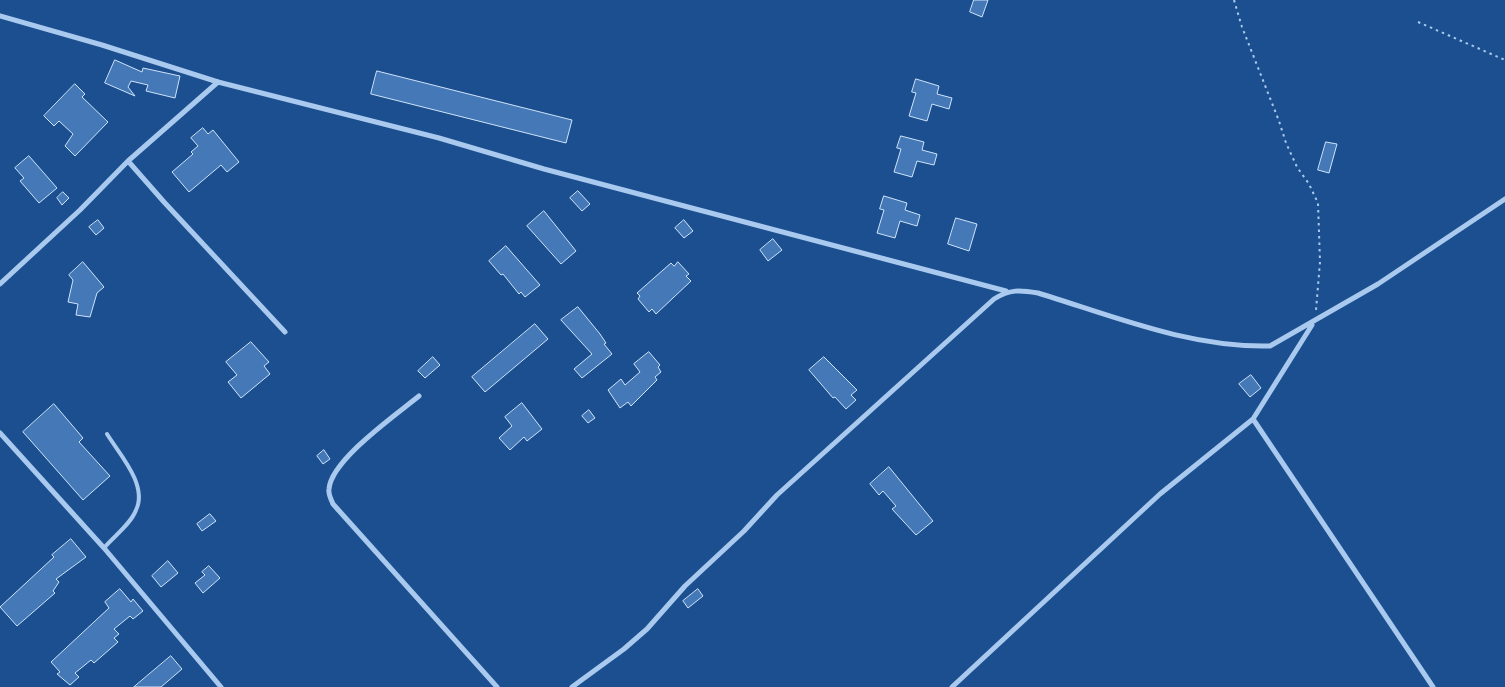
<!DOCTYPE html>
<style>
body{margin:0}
canvas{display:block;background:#1b4f8f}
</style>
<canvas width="1505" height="687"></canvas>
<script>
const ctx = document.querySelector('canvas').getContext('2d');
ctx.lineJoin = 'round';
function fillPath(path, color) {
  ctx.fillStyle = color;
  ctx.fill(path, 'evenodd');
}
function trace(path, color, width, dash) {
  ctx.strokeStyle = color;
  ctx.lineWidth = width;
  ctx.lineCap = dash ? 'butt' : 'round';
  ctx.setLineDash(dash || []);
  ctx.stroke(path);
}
const building = new Path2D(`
 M974 0H988L982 17 970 12Z
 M115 60 142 72 143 68 180 76 175 98 146 91 148 85 131 81 128 87 135 96 105 83Z
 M377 71 572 120 566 143 371 94Z
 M916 79 939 86 937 94 952 98 949 109 932 104 927 121 909 116 916 93 912 92Z
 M75 84 85 94 82 97 108 122 75 156 65 146 73 134 59 121 54 126 44 116Z
 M203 128 208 134 213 130 239 162 227 172 221 165 189 192 172 172 193 154 191 152 198 146 191 138Z
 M901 136 924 142 922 150 937 154 934 165 917 161 912 177 894 172 901 149 897 148Z
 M1326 142 1337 144 1329 173 1318 170Z
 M29 156 57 188 39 203 20 181 24 178 15 168Z
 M578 191 590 204 582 211 570 198Z
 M63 192 69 198 62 205 57 198Z
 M884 196 907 203 905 210 920 215 917 226 900 221 895 238 877 233 884 210 880 209Z
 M544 211 576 251 561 264 527 226Z
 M956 218 977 224 969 251 948 244Z
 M98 220 104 228 96 235 89 227Z
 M684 220 693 231 684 238 675 228Z
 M773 239 782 250 768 261 760 250Z
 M506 246 540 285 525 297 521 292 519 294 503 274 501 275 489 261Z
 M83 262 104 287 97 293 90 317 76 315 78 304 68 302 73 280 69 275Z
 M678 262 689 274 686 276 691 281 656 314 652 309 649 312 638 299 640 296 637 293 671 263 674 266Z
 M578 307 600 334 606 343 604 344 612 354 582 378 574 369 592 354 561 320Z
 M535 324 548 339 485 392 472 377Z
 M251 342 269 362 264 366 270 374 241 398 228 382 237 375 226 362Z
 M649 352 660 365 658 367 661 372 655 377 657 380 631 406 628 402 620 408 608 390 621 379 625 385 640 372 634 364Z
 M433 357 440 365 425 378 418 371Z
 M824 357 857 390 851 395 856 400 846 409 835 397 833 398 809 370Z
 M1251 375 1261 388 1250 397 1239 384Z
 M522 403 542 429 527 441 524 437 510 450 499 438 512 426 505 417Z
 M54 404 83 438 79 442 110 476 83 500 23 432Z
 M589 410 595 418 588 423 582 416Z
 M324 450 330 459 323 464 317 456Z
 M889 467 933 521 916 535 892 509 896 506 883 491 879 495 870 484Z
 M210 514 216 521 202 531 197 524Z
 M71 539 86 557 56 579 59 582 53 591 55 593 17 626 0 607 54 557 52 555Z
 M168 561 178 573 161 587 152 576Z
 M209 566 220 578 203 593 195 583 205 575 202 572Z
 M120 589 131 602 133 599 143 611 133 619 130 616 114 629 119 634 114 638 118 642 94 663 91 660 75 673 79 677 70 685 57 674 60 672 51 662 109 608 105 602Z
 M698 589 703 596 688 608 683 601Z
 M171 656 182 669 161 687H134Z`);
fillPath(building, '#4478b7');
trace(building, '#cfe3fa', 1);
trace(new Path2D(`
 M1234 0 1242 27 1279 121 1286 143 1297 167 1309 184 1318 203 1320 262 1316 310
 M1418 22 1505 60`), '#a9c9ee', 2, [2.5, 4]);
trace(new Path2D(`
 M104 548C113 537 131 524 136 510 148 485 120 455 107 434`), '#a9c9ee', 4);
trace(new Path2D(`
 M0 16 102 45 218 82 439 138 544 169 1006 291
 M128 161 164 202 285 332
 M0 284 80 210 128 161 218 82
 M419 396C397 414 331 460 329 489 328 494 331 499 333 504L497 687
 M1253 419 1433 687
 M0 433 104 548 221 687
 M572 687 624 649 647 629 685 586 744 531 777 495 994 299C1010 289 1020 290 1038 293 1113 316 1190 348 1270 346L1378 284 1505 199
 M952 687 1160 494 1253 419 1312 325`), '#a9c9ee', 5);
</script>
